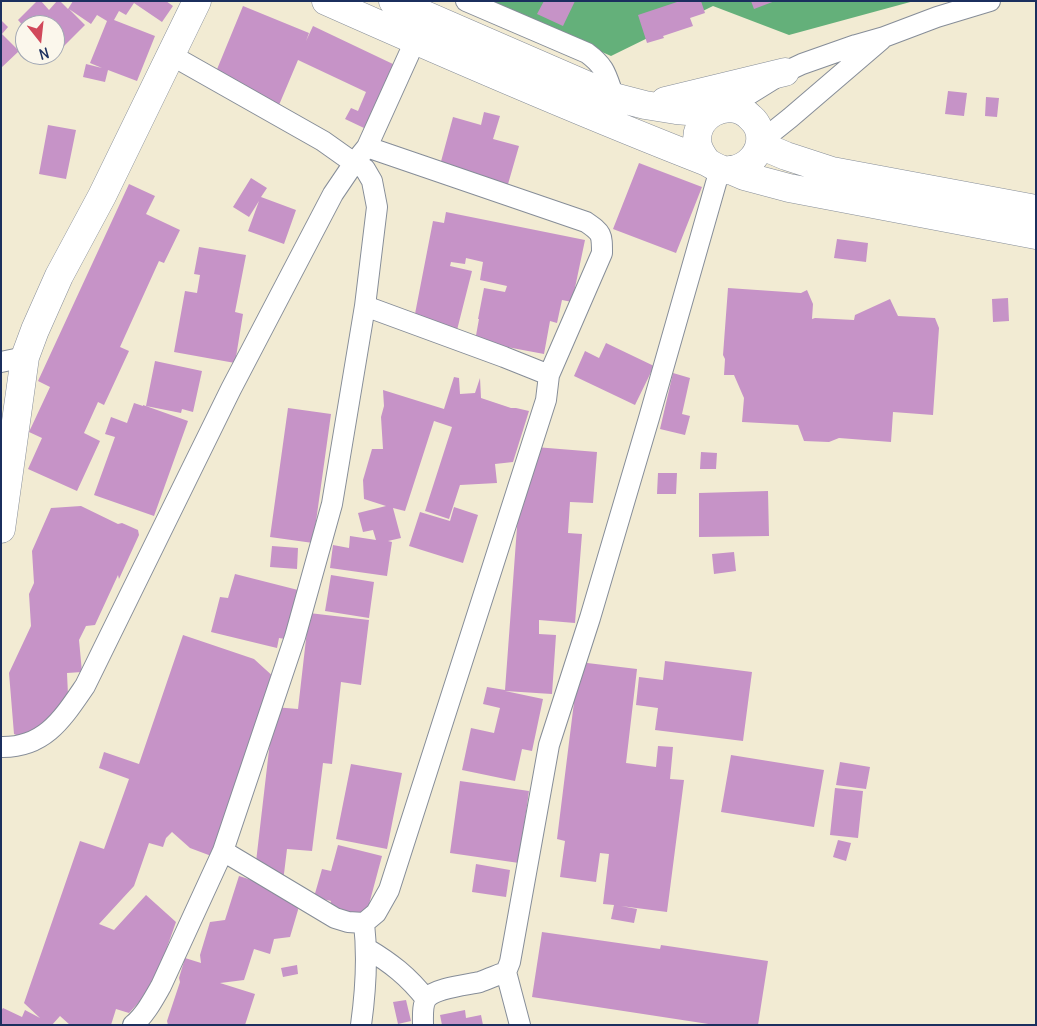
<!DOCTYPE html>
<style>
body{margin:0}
#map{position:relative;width:1037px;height:1026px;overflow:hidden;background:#f2ebd3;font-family:Delius,sans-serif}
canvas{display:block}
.frame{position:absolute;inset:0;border:2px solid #1b2f5e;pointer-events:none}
.north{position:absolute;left:15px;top:15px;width:50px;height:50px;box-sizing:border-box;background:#fbf7ec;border:1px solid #a1a7b3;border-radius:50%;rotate:164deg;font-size:14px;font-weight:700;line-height:20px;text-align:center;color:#1b2f5e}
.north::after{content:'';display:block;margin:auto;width:18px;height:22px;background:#d1495b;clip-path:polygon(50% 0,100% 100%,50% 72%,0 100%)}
</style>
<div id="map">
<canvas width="1037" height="1026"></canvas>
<div class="frame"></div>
<div class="north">N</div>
</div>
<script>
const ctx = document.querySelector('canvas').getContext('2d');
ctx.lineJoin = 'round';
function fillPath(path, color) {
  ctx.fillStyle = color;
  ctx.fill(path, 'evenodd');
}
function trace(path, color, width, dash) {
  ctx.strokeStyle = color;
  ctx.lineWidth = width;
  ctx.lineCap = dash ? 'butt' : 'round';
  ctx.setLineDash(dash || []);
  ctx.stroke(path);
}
fillPath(new Path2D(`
 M487 1H914L789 35 713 6 611 56Z`), '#64b07a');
fillPath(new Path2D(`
 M37 1H41L49 10 57 1H60L68 9 73 1H166L173 6 162 22 134 3 126 15 119 11 114 20 155 36 137 81 108 70 105 82 83 77 86 64 102 68 90 63 107 21 97 15 91 24 69 9 85 25 55 55V25H25V28L18 20Z
 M544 1H575L563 26 537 14Z
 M680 1H701L705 13 690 18 693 26 663 36 664 38 647 43 638 15Z
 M751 1H775L754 9Z
 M243 6 309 33 306 41 313 26 395 65 364 128 345 119 351 108 358 111 366 92 298 60 279 105 213 79Z
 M1 20 8 27 2 34 19 51 1 68Z
 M948 91 967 93 964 116 945 114Z
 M986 97 999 98 997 117 985 116Z
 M484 112 500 116 493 139 519 146 504 198 436 180 453 117 481 125Z
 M48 125 76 130 66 179 39 174Z
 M639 163 702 187 676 253 613 229Z
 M251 178 267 188 261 197 296 210 284 244 248 231 259 201 249 217 233 207Z
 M129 184 155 196 146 214 180 230 164 263 159 261 120 347 129 351 104 405 98 402 84 433 100 441 77 491 28 469 42 438 29 432 50 387 38 381Z
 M446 212 585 240 572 302 562 300 557 323 550 321 544 354 475 341 479 319H478L484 288 505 292 507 286 480 280 483 262 466 258 465 264 451 262 450 266 472 271 456 334 414 319 433 221 444 223Z
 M837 239 868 243 866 262 834 258Z
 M199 247 246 255 235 312 243 314 235 363 174 352 185 291 197 293 200 275 194 274Z
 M728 288 801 293 807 290 813 304 812 319 815 318 854 320 855 315 890 299 898 316 935 318 939 328 933 415 893 412 891 442 839 438 829 442 804 441 798 425 742 422 744 398 734 375H724L725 359 723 355Z
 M1008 298 1009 321 993 322 992 299Z
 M606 343 654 366 635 405 574 376 585 351 599 358Z
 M155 361 202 371 193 412 182 409 181 413 146 406Z
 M673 373 690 378 682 414 690 416 685 435 660 429Z
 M454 377 459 378 460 394 475 393 480 378 481 398 511 408H516L529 411 513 462 495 464 497 483 460 485 449 519 425 511 452 427 434 421 405 511 393 508 401 538 388 541 392 542 387 576 330 568 333 545 349 548 350 536 376 540 373 530 363 532 358 513 386 506 364 499 363 480 372 449H383L381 417 384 406 383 390 444 409Z
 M134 403 143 406V405L188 421 154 516 94 495 115 437 105 434 111 417 127 423Z
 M288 408 331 414 313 543 270 537Z
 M523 446 597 452 593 503 570 502 568 533 582 534 575 623 539 620V634L556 635 552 694 505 691 543 699 532 751 522 749 515 781 462 770 471 728 494 733 500 708 483 704 487 687 505 690Z
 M701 452 717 453 716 469H700Z
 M658 473H677L676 494H657Z
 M768 491 769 536 699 537V493Z
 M81 506 118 524 122 523 138 530 139 535 119 579 118 575 95 625 86 626 79 640 82 672 67 673 68 695 32 742 14 734 9 673 31 626 29 594 34 583 32 551 51 508Z
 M454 507 478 515 463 563 409 546 420 512 450 521Z
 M272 546 298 548 297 569 270 567Z
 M734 552 736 571 714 574 712 554Z
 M235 574 298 590 285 639 279 638 277 648 211 632 220 597 228 598Z
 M331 575 374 582 369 618 325 611Z
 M309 613 369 620 361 685 341 682 332 764 323 763 312 851 287 849 283 882 254 879 274 707 298 709Z
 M183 635 254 659 276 679 214 857 190 848 172 832 166 838 163 847 149 843 134 886 99 924 114 930 146 895 176 922 153 987 129 1013 116 1009 111 1025H70L60 1016 52 1025H1V1011L3 1008 22 1017 25 1010 40 1018 24 1003 80 841 104 849 129 779 99 768 104 752 139 764Z
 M665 661 752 672 743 741 655 730 658 708 636 705 639 677 663 680Z
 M579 662 637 669 626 763 656 767 658 746 673 747 670 779 684 780 667 912 621 906 637 909 634 923 611 919 614 905 603 904 609 854 600 853 596 882 560 877 565 841 557 839Z
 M731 755 824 770 814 827 721 812Z
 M840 762 870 767 866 789 836 785Z
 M351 764 402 773 387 849 336 839Z
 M460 781 529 791 519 863 450 853Z
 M835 788 863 791 858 838 830 835Z
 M838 840 851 843 846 861 833 857Z
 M338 845 382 856 364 923 328 913 331 901 314 897 322 869 331 871Z
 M476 864 510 870 506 897 472 892Z
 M239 876 296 894 298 910 290 937 274 939 270 954 254 949 244 980 220 983 255 994 245 1025H168L167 1021 180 982 179 978 185 958 201 963 200 955 210 922 225 920Z
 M542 932 660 949 661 945 768 961 758 1025H715L532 997Z
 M297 965 298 974 283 977 281 968Z
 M406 1000 411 1021 398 1024 393 1002Z
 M465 1010 466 1018 481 1015 483 1025H442L440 1015Z`), '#c693c7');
const street = new Path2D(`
 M466 1 587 53C606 67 606 75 614 97
 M727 108 785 72 802 64 856 45 884 37 937 17 990 1
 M760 142 790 118 881 40
 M367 147 586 222C602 233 602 234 602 253L549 375
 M1 362 25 357
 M1 747C45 748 63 718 85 686L231 389 333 194 354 163 323 141 171 55
 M223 851 335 918 348 922 364 923 376 913 389 890 546 400 549 375 504 357 365 306
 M366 948C391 963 408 976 426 999
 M506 972 520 1025
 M133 1025C145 1015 153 1000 161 986L223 851 295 637 332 504 365 306 377 207 372 181 365 169 354 163 367 147 415 41
 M361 1025C366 989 368 958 364 923
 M423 1025C423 1017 422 1004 427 998 435 988 467 985 480 982 488 979 497 975 506 972L510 962 549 745 590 618 649 418 720 169`);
const secondary = new Path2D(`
 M326 1C452 57 579 112 707 162 712 165 718 169 724 170 741 172 758 159 760 142 761 133 758 124 751 118 729 94 688 118 699 149 701 154 704 158 707 162
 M393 1 614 97 645 105 676 110 711 113
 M665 101 785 72
 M760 145 786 156 832 171 1036 209
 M730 170 744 176 789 188 1036 235
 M1 529 25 357 35 330 59 276 102 196 197 1`);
trace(street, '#868d98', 22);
trace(secondary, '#868d98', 29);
trace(street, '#fff', 20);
trace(secondary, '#fff', 28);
</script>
